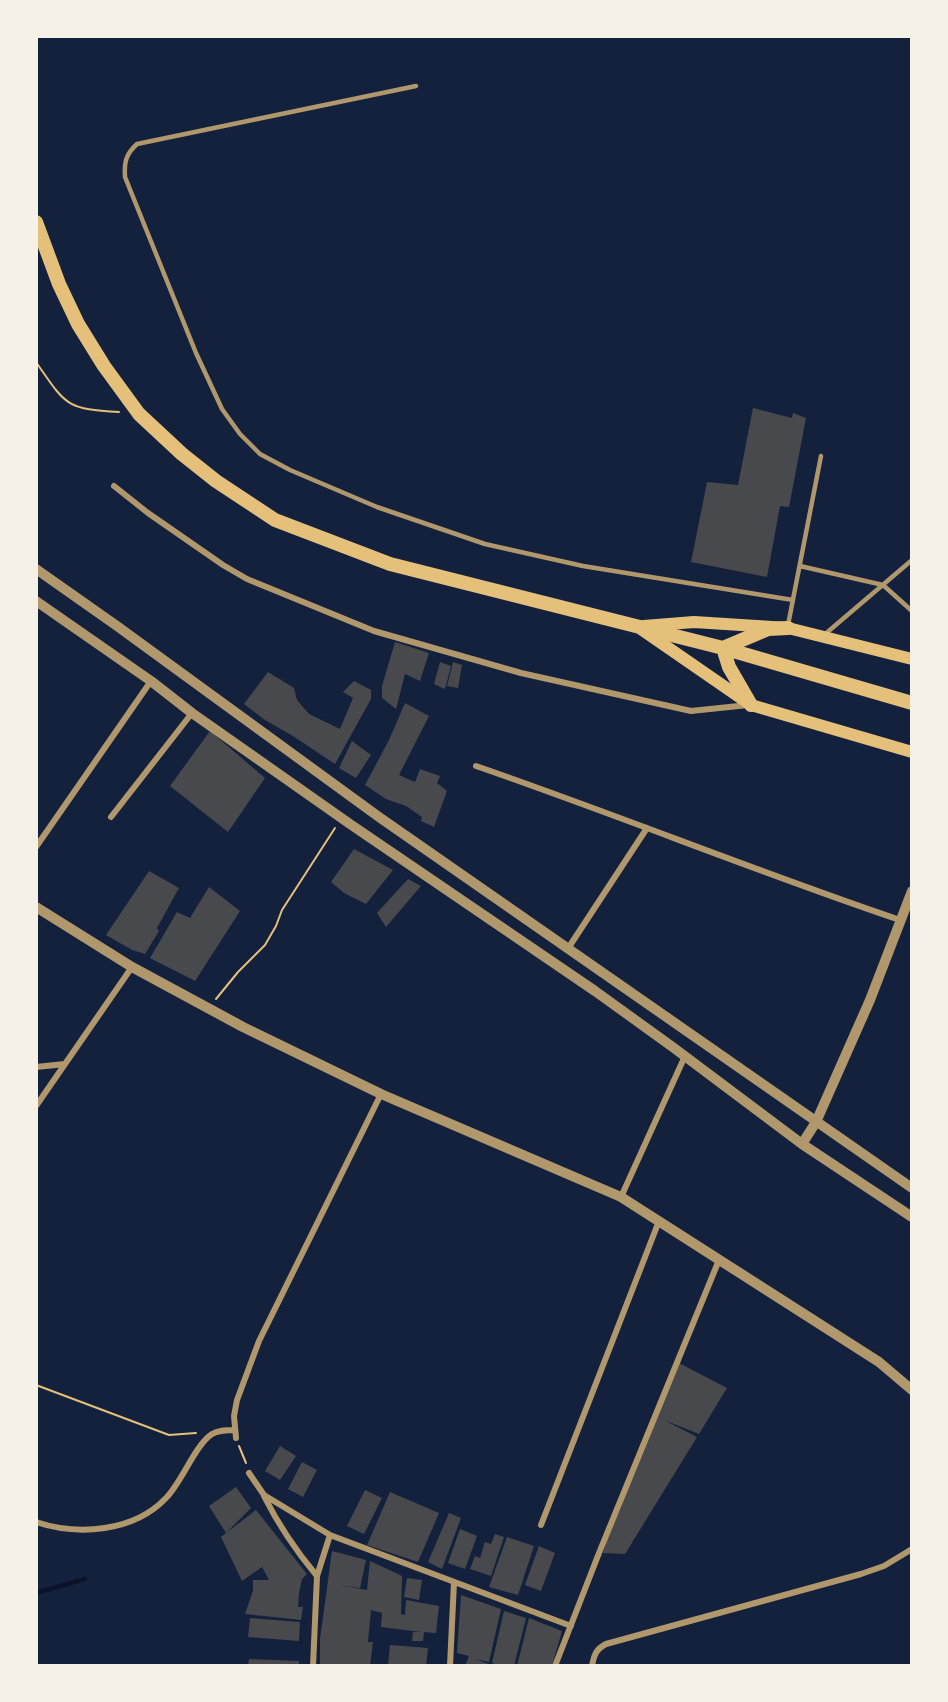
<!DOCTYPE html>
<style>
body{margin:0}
#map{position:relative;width:948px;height:1702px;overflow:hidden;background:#14213d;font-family:"Asap Condensed",sans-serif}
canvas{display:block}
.frame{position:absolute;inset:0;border:38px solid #f6f1e7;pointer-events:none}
</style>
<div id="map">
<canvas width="948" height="1702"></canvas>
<div class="frame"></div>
</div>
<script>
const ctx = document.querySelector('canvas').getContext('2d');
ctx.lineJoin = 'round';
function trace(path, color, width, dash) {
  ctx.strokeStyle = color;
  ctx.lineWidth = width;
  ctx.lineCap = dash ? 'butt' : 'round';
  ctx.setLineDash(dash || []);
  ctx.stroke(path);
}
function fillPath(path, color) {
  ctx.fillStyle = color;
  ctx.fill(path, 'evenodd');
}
trace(new Path2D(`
 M36 1593 85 1579`), '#0b132b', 4.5);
fillPath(new Path2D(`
 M753 408 792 418 793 413 806 418 789 507 780 506 767 577 691 562 707 482 738 485Z
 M395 642 429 653 420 681 405 674 396 709 382 698V686Z
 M440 662 451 666 445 689 434 684Z
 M453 662 462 665 458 688 447 686Z
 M268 672 294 688 297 700 309 714 340 729 353 698 343 692 354 681 371 690V699L335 764 293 736 265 720 244 704Z
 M405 703 429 716 399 775 415 782 420 769 440 776 437 783 447 791 434 827 421 821 422 817 406 806 386 799 365 785 389 740Z
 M210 731 265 778 228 832 170 786Z
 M352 741 371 755 356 778 339 768Z
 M354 849 393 870 366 904 344 893 331 882Z
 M149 871 179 888 157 928 159 931 145 954 132 950 106 935Z
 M408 879 421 886 386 927 377 913Z
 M209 887 240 911 195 981 150 958 177 912 190 918Z
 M677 1362 727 1388 699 1434 664 1420 697 1437 625 1554 603 1553 611 1526 622 1506 620 1505Z
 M280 1446 296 1456 280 1480 265 1471Z
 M302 1462 317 1470 303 1497 288 1489Z
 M236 1487 251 1508 226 1533 256 1510 307 1574 302 1579 299 1593 298 1607H303L301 1620 245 1614 253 1591V1580H269L262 1567 242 1581 221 1537 226 1533 209 1506Z
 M365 1490 382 1498 364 1534 347 1526Z
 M390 1492 439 1513 418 1562 367 1545Z
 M449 1513 461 1518 442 1569 428 1562Z
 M460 1529 477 1536 465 1569 448 1563Z
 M495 1534 504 1537 491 1576 470 1569 475 1556 480 1558 485 1542 491 1544Z
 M507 1537 534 1546 518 1595 489 1587Z
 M539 1546 555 1553 541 1591 525 1585Z
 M332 1551 366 1560 360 1588 338 1585 367 1590 370 1561 402 1576 401 1614 405 1615 406 1600 439 1606 436 1633 424 1632 423 1641H412L413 1632H421L381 1627 382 1613 371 1610 368 1642H373L370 1666H325V1664H320V1639Z
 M407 1578 422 1580 419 1600 404 1597Z
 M461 1595 501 1609 489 1662 475 1659 494 1666H465L469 1656 457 1653Z
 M504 1611 526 1618 514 1666H501L492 1663Z
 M250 1618 300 1622 299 1641 248 1637Z
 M529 1618 562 1631 552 1666H517Z
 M390 1645 428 1648 426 1666H388Z
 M249 1659 299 1661V1666H248Z`), '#48494c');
trace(new Path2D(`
 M36 362C66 405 65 409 119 412
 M216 999 238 972 265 945 276 926 282 910 335 828
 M36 1385 169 1435 196 1433
 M239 1446 246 1463`), '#e5c07b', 2);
trace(new Path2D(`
 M416 86 137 144C126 154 124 162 125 177L196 353 222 409 240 434 260 454 290 470 377 507 485 544 583 566 793 600
 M800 566 883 585 912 611
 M788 625 821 456
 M824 635 912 560`), '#b1986c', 4.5);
trace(new Path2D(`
 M114 486 148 513 223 565 247 579 374 631 521 673 691 711 748 705
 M476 766C618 815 758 872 900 920
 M111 817 192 713
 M36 847 151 681
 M569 947 647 828
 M36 1067 65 1064
 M36 1106 132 967
 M621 1197 685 1056
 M236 1438 234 1416 237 1400 259 1341 381 1094
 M249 1473 264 1495 330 1535 571 1626
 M264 1496C279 1526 296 1551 317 1576
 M36 1522C78 1536 134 1532 166 1498 182 1482 195 1445 212 1434 219 1430 227 1430 235 1430
 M541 1525 659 1221
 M313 1666 317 1576 330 1535
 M450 1666 454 1582
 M555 1666 599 1553 719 1260
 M592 1666C594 1655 596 1649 606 1644L861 1574 884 1566 912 1549`), '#b1986c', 6);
trace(new Path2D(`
 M36 569 117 626 379 817 912 1188
 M36 601 151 681 192 713 350 824 595 991 674 1048 802 1144 912 1217
 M36 907 132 967 243 1027 381 1094 621 1197 879 1362 912 1390
 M802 1144 816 1122 870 1000 912 891`), '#b1986c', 10);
trace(new Path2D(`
 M644 626 694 622 788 628 912 659
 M641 629 751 705 912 752`), '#e5c07b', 12);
trace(new Path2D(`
 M36 222 59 284 78 324 104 366 139 414 182 454 216 481 275 520 390 564 723 648 912 703
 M751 705 729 667 723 648 768 629 788 628`), '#e5c07b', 14);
</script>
